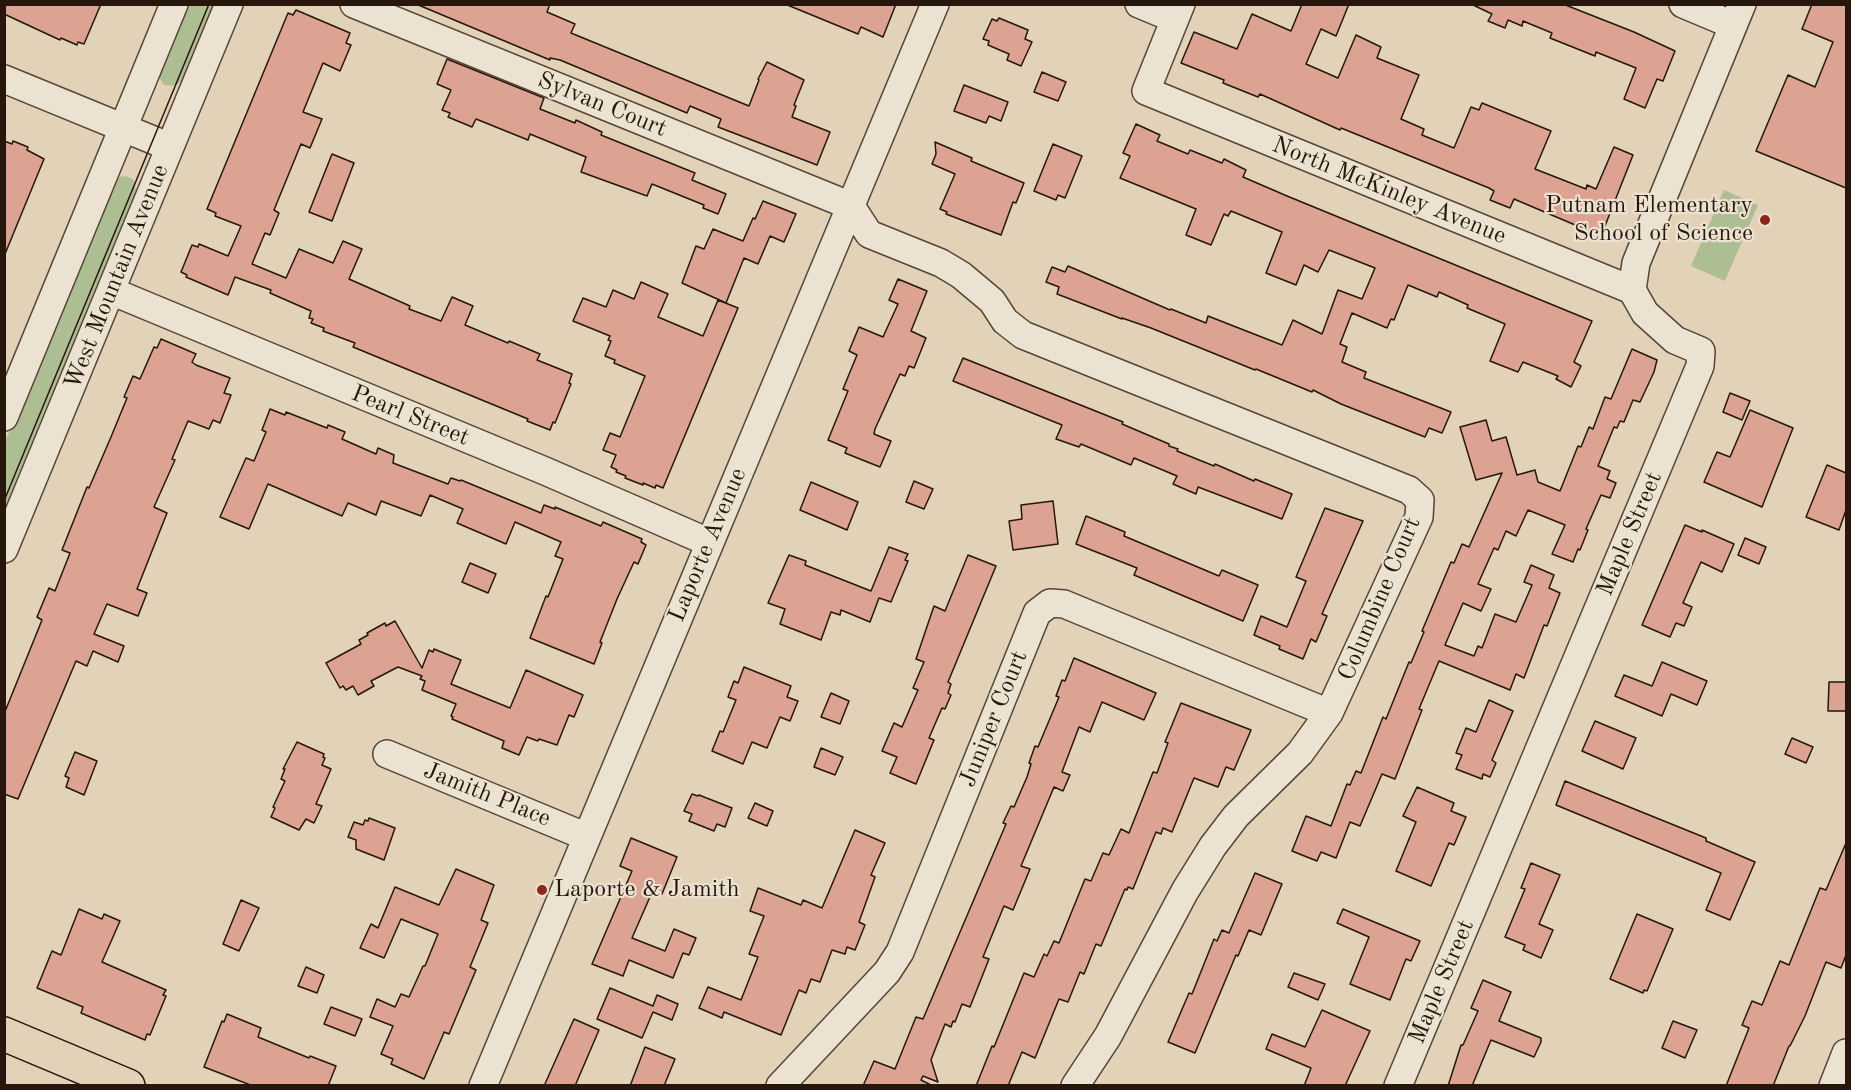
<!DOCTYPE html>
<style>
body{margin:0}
#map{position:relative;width:1851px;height:1090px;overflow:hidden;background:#e2d3b8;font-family:"Old Standard TT",serif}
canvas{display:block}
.frame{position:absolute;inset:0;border:6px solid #26160c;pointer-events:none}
</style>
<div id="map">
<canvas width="1851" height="1090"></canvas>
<div class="frame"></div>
</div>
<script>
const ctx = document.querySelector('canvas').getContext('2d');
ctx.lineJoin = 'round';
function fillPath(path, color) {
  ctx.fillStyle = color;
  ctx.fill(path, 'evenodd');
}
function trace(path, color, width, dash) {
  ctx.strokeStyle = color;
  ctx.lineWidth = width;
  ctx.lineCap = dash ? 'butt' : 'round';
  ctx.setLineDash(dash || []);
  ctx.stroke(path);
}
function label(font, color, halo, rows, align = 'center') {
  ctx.font = font + ' "Old Standard TT",serif';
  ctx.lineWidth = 4.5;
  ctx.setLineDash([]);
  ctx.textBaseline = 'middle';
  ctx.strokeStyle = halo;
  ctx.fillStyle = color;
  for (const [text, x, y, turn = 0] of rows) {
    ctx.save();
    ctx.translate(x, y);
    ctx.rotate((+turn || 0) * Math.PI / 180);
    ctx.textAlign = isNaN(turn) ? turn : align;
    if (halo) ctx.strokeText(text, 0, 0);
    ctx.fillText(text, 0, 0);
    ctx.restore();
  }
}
fillPath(new Path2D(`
 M186 5H214L183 79C178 86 173 86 164 85L157 74Z
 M126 176 134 180 136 191 5 510V442L112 181 119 177Z
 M1724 190 1758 205 1725 281 1691 266Z`), '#aebe93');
const building = new Path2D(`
 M4 4H101L84 44 78 42 77 45 61 38 60 40 4 14Z
 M416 4H550L547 12 575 24 571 33 749 106 759 80 758 79 767 62 804 80 794 105 796 106 792 117 830 132 817 165 718 127 721 119 690 106 687 113 560 60 550 58V60Z
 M785 4H896L883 37 861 27 858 34Z
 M1302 4H1349L1336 36 1321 29 1306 64 1338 78 1356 35 1381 47 1377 58 1419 75 1401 119 1424 129 1422 135 1454 148 1471 107 1479 110 1482 103 1551 131 1535 169 1586 189 1587 185 1596 189 1614 147 1633 155 1601 236 1514 199 1510 208 1490 200 1494 191 1489 188 1341 128 1340 130 1260 94 1258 97 1223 83 1224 80 1181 63 1194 32 1237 49 1252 14 1291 31Z
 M1471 4H1563L1634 32 1675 51 1663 81 1657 79 1645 108 1624 99 1636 68 1596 52 1595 56 1550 38 1552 33 1523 21 1522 26 1508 20 1505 28 1488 21 1492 14Z
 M1812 4H1846V188L1756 151 1788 75 1815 87 1833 42 1802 29Z
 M296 10 350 33 346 43 351 45 340 71 323 63 303 112 322 119 310 148 301 144 274 210 279 213 270 235 265 233 252 264 286 278 299 249 333 263 343 241 362 249 349 279 410 306 409 309 441 321 452 297 473 306 465 325 508 343 509 341 540 354 537 360 572 374 569 383 571 384 555 423 553 422 550 430 527 421 528 419 353 347 355 343 323 331 324 328 311 323 313 319 309 318 311 311 270 293 271 290 235 277 228 295 186 277 187 275 181 272 192 245 198 247 199 244 228 256 241 226 215 216 216 213 207 209 288 13 293 15Z
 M999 18 1028 30 1025 39 1032 42 1021 66 1007 60 1009 54 988 45 989 41 983 39 992 19 997 21Z
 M447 59 544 98 540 109 575 123 576 120 602 132 601 135 695 173 692 180 726 194 718 214 703 208 704 205 652 184 647 196 581 172 586 157 530 134 528 140 476 119 472 127 448 117 450 113 442 110 451 90 437 84Z
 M1042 72 1066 82 1058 101 1034 92Z
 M964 85 1008 102 1001 121 989 116 986 123 954 111Z
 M1136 124 1160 135 1157 141 1188 154 1190 150 1222 163 1224 159 1246 170 1243 177 1287 196 1592 321 1574 362 1581 366 1571 387 1556 379 1558 376 1523 362 1518 372 1490 361 1505 324 1467 308 1468 305 1439 292 1437 297 1408 285 1394 320 1391 319 1387 328 1352 313 1340 344 1347 347 1342 362 1366 372 1364 378 1451 412 1442 433 1429 428 1425 437 1341 404 1313 390 1312 392 1256 369 1255 370 1151 328 1122 318V319L1057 294 1059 287 1046 282 1052 267 1065 272 1068 266 1170 310 1171 309 1206 323 1208 316 1282 345 1293 320 1322 334 1338 290 1362 299 1375 268 1329 250 1318 272 1304 265 1296 285 1266 273 1282 232 1231 211 1228 216 1224 214 1211 245 1186 235 1196 209 1120 178 1130 156 1123 153Z
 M4 141 12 144 13 141 28 147 27 150 44 159 5 254Z
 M935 142 972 158 971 161 1024 183 1016 203 1013 202 1001 235 946 214 947 212 940 209 955 174 932 164 936 154Z
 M1053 144 1082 156 1065 198 1058 195 1056 200 1034 191Z
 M332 154 354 163 332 221 309 212Z
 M763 201 796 214 784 242 770 236 758 264 744 258 726 303 682 283 696 246 704 249 713 229 743 241 753 218 755 219Z
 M898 279 927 291 911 331 926 338 914 368 909 366 905 376 900 374 875 429 874 434 891 441 880 467 845 453 847 448 828 440 848 391 843 389 857 355 849 351 859 327 883 337 898 304 889 300Z
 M641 282 668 294 658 317 703 336 718 300 738 308 663 488 656 485 655 488 643 483V485L625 478 626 476 616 472 617 470 611 467 616 455 603 450 610 433 620 437 645 376 614 363 615 360 605 356 611 341 608 340 610 336 573 321 583 298 606 307 613 290 634 299Z
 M161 339 196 354 192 362 196 365 230 378 224 393 231 395 220 423 213 420 209 429 188 421 172 459 175 460 154 507 167 513 137 589 147 593 138 616 107 604 94 634 124 646 118 662 93 651 87 666 76 661 18 799 4 794V714L42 620 37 617 49 588 55 591 70 553 62 550 87 487 89 488 111 437 127 398 124 397 133 376 140 379 154 347 157 348Z
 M1632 349 1657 360 1654 372 1640 402 1633 400 1624 422 1620 421 1617 428 1614 427 1598 466 1610 471 1607 479 1616 483 1610 498 1601 495 1586 529 1588 530 1580 550 1578 549 1573 562 1552 554 1565 525 1528 510 1516 536 1506 531 1498 550 1494 548 1478 584 1491 589 1481 611 1463 603 1445 645 1474 656 1478 646 1482 648 1495 614 1516 622 1532 585 1524 582 1531 565 1554 575 1549 588 1560 593 1547 626 1544 625 1524 678 1516 674 1510 690 1439 661 1419 709 1422 710 1395 779 1382 774 1360 826 1350 822 1336 858 1321 852 1317 861 1292 851 1306 816 1331 826 1347 784 1350 785 1356 771 1361 773 1383 717 1386 719 1409 662 1411 663 1424 632 1422 631 1451 562 1454 563 1462 544 1469 547 1502 473 1476 480 1460 427 1486 420 1492 441 1506 437 1517 475 1535 470 1538 482 1560 491 1578 446 1581 447 1589 427 1593 429 1605 397 1611 399Z
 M963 358 1123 422 1122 424 1169 444V446L1178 449 1177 451 1214 466 1215 464 1254 481 1255 479 1292 494 1282 519 1198 487 1196 494 1173 484 1177 476 1134 458 1131 465 1081 444 1079 447 1056 439 1062 425 953 381Z
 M1730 393 1750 401 1742 420 1723 412Z
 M270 409 285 415 286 412 327 428 328 425 345 432 342 439 376 454 378 448 394 455 393 463 448 484 451 478 460 481 461 480 541 513 544 505 555 509V507L601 526 603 522 642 539 641 542 646 545 638 564 634 562 617 599 600 642 602 643 594 664 530 638 546 596 548 597 563 559 555 556 561 542 515 522 506 544 457 523 463 509 430 495 421 516 381 501 376 515 348 503 342 516 268 484 249 529 220 517 246 458 254 461 266 432 262 430Z
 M1750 410 1793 428 1762 507 1704 482 1717 452 1730 457Z
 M1827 465 1846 473V510L1839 530 1806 517Z
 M914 481 933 489 924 509 906 502Z
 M811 482 858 502 847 530 800 510Z
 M1053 501 1058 544 1013 550 1009 521 1022 519 1021 505Z
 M1325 508 1363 521 1322 614 1327 616 1316 642 1311 639 1303 659 1279 649 1280 646 1254 635 1261 616 1287 627 1306 581 1296 577Z
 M1086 516 1125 532 1124 536 1219 576 1222 570 1258 585 1243 621 1134 575 1137 568 1076 544Z
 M1685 525 1702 532V530L1734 544 1722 572 1701 562 1683 603 1692 607 1684 626 1676 623 1670 637 1642 625Z
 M1745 538 1766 547 1759 564 1738 555Z
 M889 547 908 554 905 560 908 561 891 602 879 598 870 622 841 610 840 615 831 612 821 640 780 624 785 609 768 603 789 555 806 561 805 565 871 591Z
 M968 555 996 566 948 682 951 684 948 693 951 695 945 709 942 708 929 738 934 740 916 784 890 773 897 757 882 751 894 723 902 727 918 690 913 688 924 662 916 659 934 606 945 611Z
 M470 563 496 574 488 593 462 582Z
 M395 621 422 668 429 650 433 652 434 649 461 660 451 684 510 708 526 670 583 695 574 717 569 715 557 745 539 739 538 741 527 737 519 755 502 748 504 741 452 719 453 717 451 716 456 704 422 690 425 681 420 679 422 676 398 667 371 681 374 686 358 695 353 686 346 690 343 686 340 688 326 663 361 644 359 640 368 635 367 633 385 623 386 626Z
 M1074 658 1156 693 1144 720 1102 702 1090 732 1079 727 1062 772 1070 775 1063 791 1054 787 1021 866 1030 869 1013 910 1004 906 983 957 989 959 970 1007 962 1004 955 1022 953 1021 951 1027 945 1024 931 1060 938 1082 923 1076 921 1080 933 1086H863L874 1061 895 1069 916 1017 923 1019 1006 824 1003 823 1011 806 1014 807 1027 777 1031 764 1029 763 1035 746 1038 747 1059 697 1056 696 1062 680 1065 681Z
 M1662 662 1707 681 1697 705 1671 694 1662 716 1615 696 1624 675 1652 686Z
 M744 667 791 686 787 697 798 701 790 721 780 717 767 748 752 742 743 764 712 751 720 731 723 732 736 700 728 697 734 681 738 683Z
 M1829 682H1846V711H1828Z
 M831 693 849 701 840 724 821 717Z
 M1489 700 1513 711 1492 760 1496 763 1490 777 1483 774 1482 779 1456 769 1462 755 1456 753 1466 728 1476 732Z
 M1181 703 1251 730 1234 770 1226 767 1218 787 1194 778 1172 832 1163 828 1161 834 1156 832 1133 889 1128 887 1127 890 1125 889 1101 946 1096 944 1084 974 1080 972 1068 1002 1059 999 1035 1058 1022 1052 1008 1086H976L992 1046 994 1047 1024 973 1034 977 1044 954 1047 956 1054 941 1059 943 1085 879 1091 881 1103 853 1109 855 1121 829 1129 833 1153 772 1157 773 1168 743 1165 742Z
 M1595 721 1636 738 1623 769 1582 751Z
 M1792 738 1813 747 1806 763 1785 754Z
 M297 742 324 754 323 757 325 758 322 765 331 769 316 804 322 806 314 823 306 819 299 830 271 817 275 808 273 807 285 781 281 779 285 769H283Z
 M821 748 843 757 835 775 814 767Z
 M75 752 97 761 84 795 66 787 69 778 65 776Z
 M1565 781 1706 838V841L1755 862 1730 920 1706 910 1721 873 1556 805Z
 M1417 787 1454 803 1451 811 1466 817 1454 845 1449 843 1431 886 1396 871 1416 822 1403 816Z
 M692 794 698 796 699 795 732 808 725 827 717 824 714 831 689 821 692 814 684 811Z
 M755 803 773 811 767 826 748 818Z
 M369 818 395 828 384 860 356 849V840L348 837 354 822 363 825 365 820 368 821Z
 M855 830 885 843 871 875 875 877 859 922 865 925 855 950 847 947 845 954 832 950 820 982 811 979 806 993 799 990 781 1035 724 1012 722 1018 699 1008 708 987 741 1000 758 957 749 954 764 916 750 911 758 888 801 905 803 900 822 908Z
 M631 838 677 857 662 894 653 890 632 938 665 951 674 929 696 938 689 955 683 953 673 978 629 960 623 976 592 964 632 871 620 866Z
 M1846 843V955L1841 968 1826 962 1805 1016 1790 1046H1789L1773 1086H1726L1749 1028 1742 1025 1752 1001 1762 1005 1780 961 1789 965 1820 888 1826 890Z
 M1531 863 1560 875 1539 924 1553 930 1541 958 1523 950 1525 945 1505 937 1525 889 1521 888Z
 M456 869 494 885 481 920 488 923 470 967 476 970 449 1034 444 1032 443 1035 424 1079 391 1064 393 1059 381 1054 393 1026 370 1017 377 999 395 1007 401 994 409 997 423 966H425L438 934 401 919 384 958 360 948 371 924 378 928 395 887 439 905Z
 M1255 873 1282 884 1261 935 1249 930 1238 956 1236 955 1195 1053 1168 1042 1189 993 1192 994 1214 939 1217 941 1222 930 1229 933Z
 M241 900 259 908 239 951 223 944Z
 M79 909 102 919 104 914 120 921 102 962 166 990 163 995 166 996 150 1035 147 1034 145 1040 81 1013 83 1007 37 988 52 951 61 955Z
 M1343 909 1420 941 1411 961 1406 959 1390 1000 1350 984 1369 937 1337 923Z
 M1637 914 1673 929 1647 991 1644 990 1643 993 1610 979Z
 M306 967 324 975 317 993 298 986Z
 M1294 973 1325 984 1318 1000 1288 987Z
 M1483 980 1511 992 1499 1021 1541 1038V1042L1534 1057 1491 1040 1472 1086H1448L1461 1045H1463L1478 1011 1471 1008Z
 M610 988 653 1006 657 995 678 1004 672 1020 653 1012 642 1038 597 1019Z
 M331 1007 362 1019 355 1036 324 1024Z
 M1322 1010 1370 1031 1345 1086H1304L1311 1068 1266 1049 1272 1034 1305 1047Z
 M227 1014 261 1028 258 1037 309 1058 310 1056 336 1066 328 1086H253L204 1067 222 1021 224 1022Z
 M574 1019 599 1030 575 1086H544Z
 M1673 1021 1697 1030 1685 1058 1662 1048Z
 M645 1047 675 1059 664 1086H630Z`);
fillPath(building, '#dca393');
trace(building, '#26160c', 1.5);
const minor = new Path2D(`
 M354 4 851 206 869 234 941 263 961 275 992 301 1005 321 1023 335 1409 490 1420 500 1419 517 1329 713 1300 753 1236 816 1213 846 1185 891 1108 1036 1075 1086
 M1139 4 1175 19
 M1181 4 1146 91 1632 290
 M1683 4 1733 25
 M4 79 170 147
 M111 291 545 471 708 542
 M4 417 174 4
 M4 549 229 4
 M387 754 587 837
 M483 1086 935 4
 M780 1086 887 972 900 952 1037 613 1050 603 1064 604 1329 713
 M1398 1086 1700 366 1701 351 1675 340 1645 313 1632 290 1636 263 1742 4
 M1833 1086 1846 1053`);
const major = new Path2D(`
 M4 1034 128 1086`);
trace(minor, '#554537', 30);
trace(major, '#26160c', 36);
trace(minor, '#ece2d1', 27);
trace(major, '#e2d3b8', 33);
trace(new Path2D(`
 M4 501 209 4`), '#26160c', 1.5);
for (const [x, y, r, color] of [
 [1765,220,6,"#8f2418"],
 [542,890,6,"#8f2418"]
]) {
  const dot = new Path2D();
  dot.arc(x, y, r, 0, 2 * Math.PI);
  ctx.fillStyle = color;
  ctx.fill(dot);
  trace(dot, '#ece2d1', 2);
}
label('24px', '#26160c', '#ece2d1', [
 ["Sylvan Court",602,105,22],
 ["North McKinley Avenue",1389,191,22],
 ["West Mountain Avenue",117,277,-68],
 ["Pearl Street",410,416,22],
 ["Maple Street",1630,534,-67],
 ["Laporte Avenue",708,545,-67],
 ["Columbine Court",1380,599,-67],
 ["Juniper Court",994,719,-68],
 ["Jamith Place",487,795,22],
 ["Maple Street",1442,982,-67]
]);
label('24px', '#26160c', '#ece2d1', [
 ["Putnam Elementary",1753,206],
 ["School of Science",1753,234],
 ["Laporte & Jamith",554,890,"left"]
], 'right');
</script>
